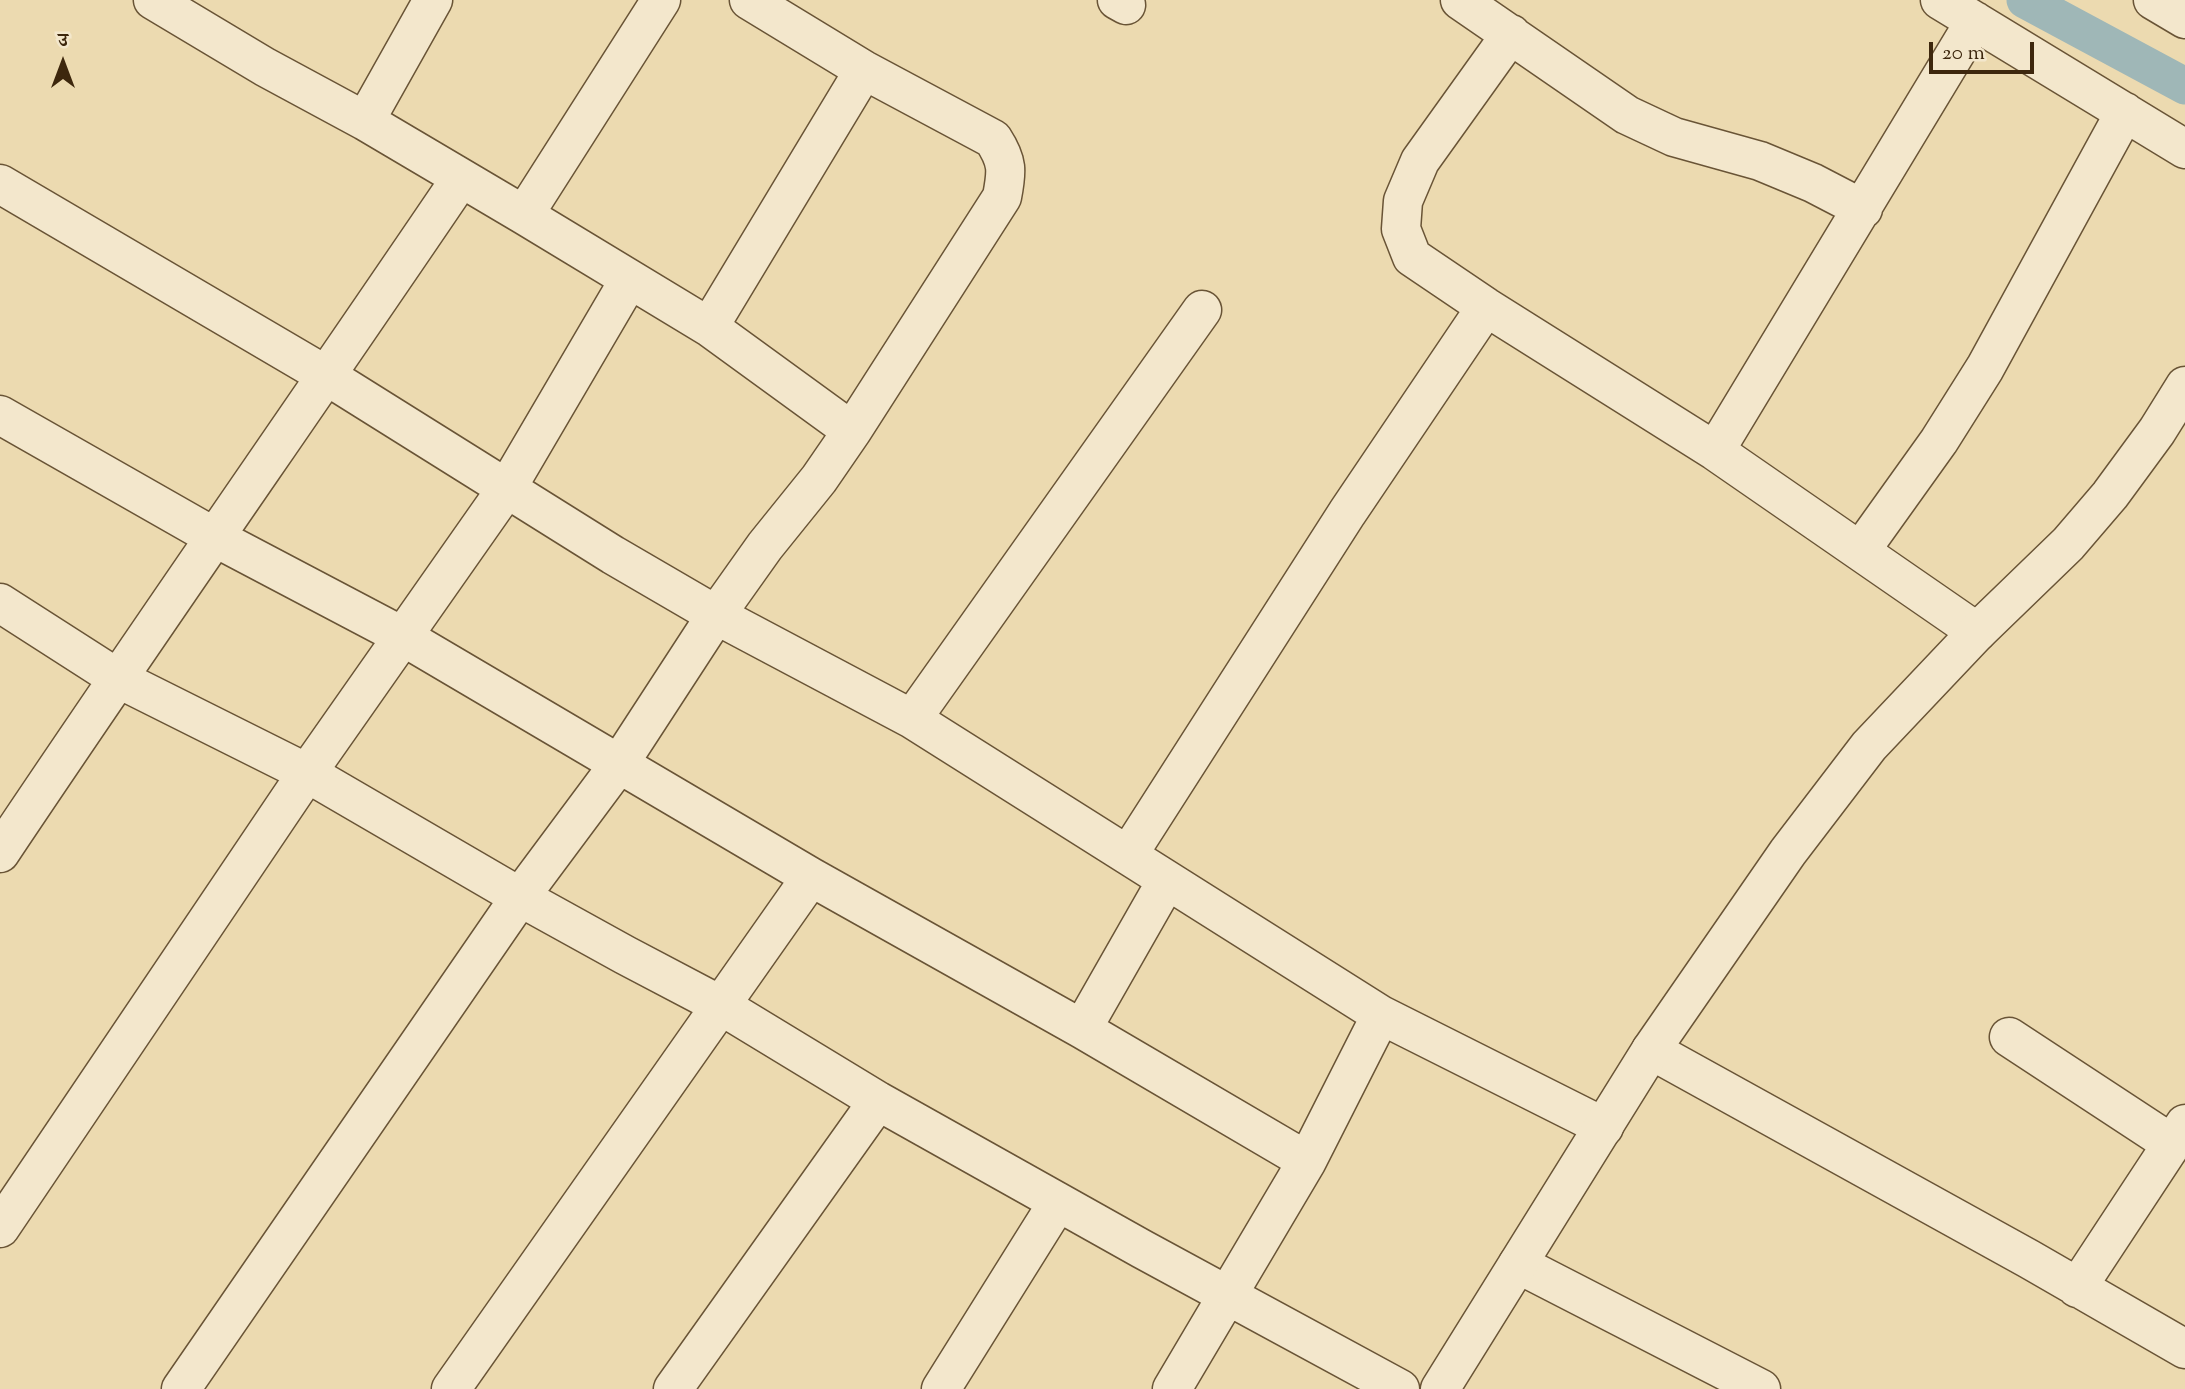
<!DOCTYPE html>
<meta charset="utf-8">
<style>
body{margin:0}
#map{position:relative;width:2185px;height:1389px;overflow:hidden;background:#ecdab0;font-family:"Sorts Mill Goudy","Noto Serif Devanagari",serif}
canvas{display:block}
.north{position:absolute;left:28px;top:28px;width:70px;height:70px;-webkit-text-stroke:5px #f3e7cc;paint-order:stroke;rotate:0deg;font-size:19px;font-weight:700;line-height:28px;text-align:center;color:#3d270d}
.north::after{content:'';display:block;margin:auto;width:24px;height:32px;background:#3d270d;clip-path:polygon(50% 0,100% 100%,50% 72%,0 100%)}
.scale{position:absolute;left:1929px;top:42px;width:105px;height:32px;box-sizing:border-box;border:4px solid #3d270d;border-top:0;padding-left:9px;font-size:21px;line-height:24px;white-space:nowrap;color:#3d270d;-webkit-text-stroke:5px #f3e7cc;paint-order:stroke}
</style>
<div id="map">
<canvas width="2185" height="1389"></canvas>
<div class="north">उ</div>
<div class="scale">20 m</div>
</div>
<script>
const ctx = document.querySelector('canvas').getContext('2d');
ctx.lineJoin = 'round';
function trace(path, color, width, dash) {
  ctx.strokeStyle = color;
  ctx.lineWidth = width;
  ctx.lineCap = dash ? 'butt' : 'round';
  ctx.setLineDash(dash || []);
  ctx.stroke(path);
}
trace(new Path2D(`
 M2025 0 2185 86`), '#9fb7b7', 37);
const minor = new Path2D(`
 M153 0 265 67 365 121 524 215 709 327 852 431
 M1117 0 1126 5
 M1460 0 1627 115 1674 137 1760 161 1813 183 1863 209
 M1940 0 2185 149
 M1511 34 1420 161 1403 201 1401 229 1412 257 1486 307 1715 451 1977 632
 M365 121 433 0
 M0 184 327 376 613 555 716 615 912 719 1381 1015 1604 1127
 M524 215 661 0
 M709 327 864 70
 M0 415 216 538 402 636 811 877 1082 1029 1307 1161
 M1715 451 1975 21
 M1861 550 1939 441 1985 368 2125 112
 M0 603 117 678 307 773 520 897 625 955 720 1005 878 1101 1142 1249 1400 1389
 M912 719 1202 310
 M0 853C151 627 308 404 461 178
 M1128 855 1347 513 1486 307
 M1082 1029 1167 880
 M2009 1037 2172 1144
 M1651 1050 2029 1259 2185 1349
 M0 1228 307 773 507 488 629 280
 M1518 1264 1761 1389
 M2077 1288 2185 1124
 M181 1389 520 897 619 764 716 615 765 546 819 479 852 431 1002 197C1007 171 1008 162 993 139L864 70 749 0
 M451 1389 811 877
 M673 1389 878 1101
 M941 1389 1058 1202
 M1172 1389 1307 1161 1381 1015`);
const tertiary = new Path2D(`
 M2153 0 2185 19
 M1440 1389 1651 1050 1788 852 1869 746 1977 632 2068 544 2110 495 2157 431 2185 386`);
trace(minor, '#695436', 41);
trace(tertiary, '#695436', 41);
trace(minor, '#f3e7cc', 38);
trace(tertiary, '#f3e7cc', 38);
</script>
